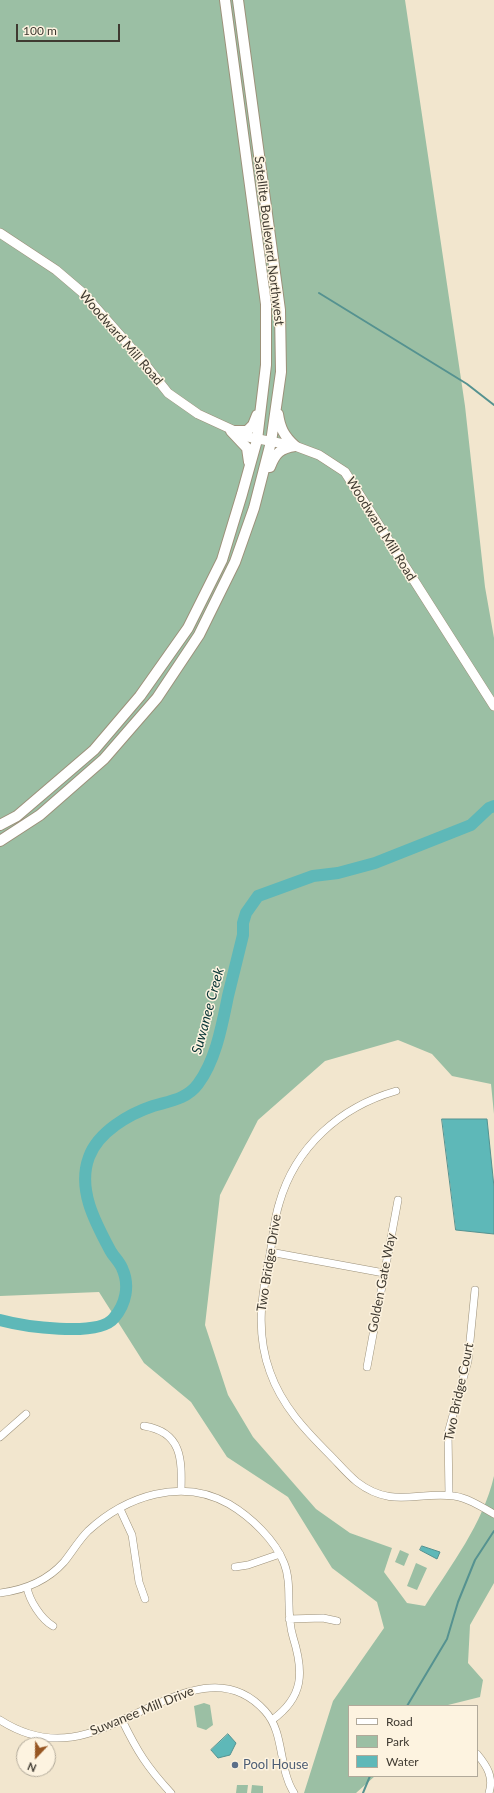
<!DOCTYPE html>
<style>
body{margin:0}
#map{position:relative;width:494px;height:1793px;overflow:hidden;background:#f2e6ce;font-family:Lato,sans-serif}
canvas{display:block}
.legend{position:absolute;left:348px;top:1705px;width:130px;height:72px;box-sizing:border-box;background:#fdf3e0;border:1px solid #b1a99a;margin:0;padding:5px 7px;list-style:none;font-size:12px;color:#3f3a31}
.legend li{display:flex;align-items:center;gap:8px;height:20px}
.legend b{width:20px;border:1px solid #b1a99a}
.north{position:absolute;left:16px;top:1737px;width:40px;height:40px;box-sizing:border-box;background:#fdf3e0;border:1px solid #b1a99a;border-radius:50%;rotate:202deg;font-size:11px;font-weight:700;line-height:16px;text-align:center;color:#3f3a31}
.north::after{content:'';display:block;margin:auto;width:14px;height:18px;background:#975622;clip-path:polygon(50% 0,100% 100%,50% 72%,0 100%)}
.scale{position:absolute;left:16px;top:24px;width:104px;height:18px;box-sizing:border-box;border:2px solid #3f3a31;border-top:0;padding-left:5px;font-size:12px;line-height:14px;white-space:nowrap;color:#3f3a31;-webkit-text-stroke:3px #fdf3e0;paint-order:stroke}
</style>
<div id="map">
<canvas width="494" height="1793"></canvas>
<ul class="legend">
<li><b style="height:5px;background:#fff"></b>Road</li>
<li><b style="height:11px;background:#9bbfa4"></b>Park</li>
<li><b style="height:11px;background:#5eb8b8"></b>Water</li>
</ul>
<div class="north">N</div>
<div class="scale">100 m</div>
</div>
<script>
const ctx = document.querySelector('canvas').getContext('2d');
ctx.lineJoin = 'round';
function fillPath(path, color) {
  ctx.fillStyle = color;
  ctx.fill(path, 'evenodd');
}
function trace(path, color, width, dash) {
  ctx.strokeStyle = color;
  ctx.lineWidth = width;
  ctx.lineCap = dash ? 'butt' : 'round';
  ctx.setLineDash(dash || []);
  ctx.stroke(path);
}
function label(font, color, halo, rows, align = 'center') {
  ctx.font = font + ' Lato,sans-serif';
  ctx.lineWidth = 3;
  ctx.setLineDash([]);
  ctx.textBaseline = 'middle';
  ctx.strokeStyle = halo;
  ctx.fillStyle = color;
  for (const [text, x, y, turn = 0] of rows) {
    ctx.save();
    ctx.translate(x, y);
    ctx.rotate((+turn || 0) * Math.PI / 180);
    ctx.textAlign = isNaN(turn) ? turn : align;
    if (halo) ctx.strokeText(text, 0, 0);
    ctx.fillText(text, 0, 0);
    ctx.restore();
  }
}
fillPath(new Path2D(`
 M0 0H405L465 406 485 587 494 638V1114L491 1084 452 1076 432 1054 398 1040 325 1061 258 1120 220 1195 205 1325 228 1395 253 1437 316 1509 350 1533 392 1548 384 1572 407 1603 425 1606C451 1565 483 1524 494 1476V1583L470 1625 468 1663 483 1680 480 1697 444 1706H349V1776H375L356 1793H304L333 1701 384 1628 377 1602 332 1568 288 1497 227 1457 191 1402 144 1363 99 1292 0 1296Z
 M400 1550 409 1554 404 1566 395 1562Z
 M416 1563 427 1568 417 1590 407 1586Z
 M204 1703 210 1705 213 1725 206 1730 197 1727 194 1706Z
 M237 1785H248L247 1793H236Z
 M252 1785 263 1786V1793H251Z`), '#9bbfa4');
const water = new Path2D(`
 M442 1119H487L494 1187V1234L456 1230Z
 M422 1546 440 1552 437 1559 420 1550Z
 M228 1734 236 1743 230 1755 218 1758 211 1750Z`);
fillPath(water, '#5eb8b8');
trace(water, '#559290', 1);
trace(new Path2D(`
 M319 293 467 384 494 405
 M407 1706 447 1639 458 1602 475 1560 494 1531
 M363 1793 370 1776`), '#559290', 2);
trace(new Path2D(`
 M0 1320C22 1326 98 1338 114 1318 126 1304 130 1285 122 1268 119 1261 113 1256 110 1250 95 1222 77 1189 89 1157 98 1132 129 1114 153 1106 170 1101 187 1099 198 1084 216 1060 222 1025 228 996 233 976 238 955 243 935V923L246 913 258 896 313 876 338 873 375 863 471 825 489 808 494 806`), '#5eb8b8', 12);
const minor = new Path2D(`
 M396 1091C340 1107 295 1147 279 1204 274 1220 273 1237 270 1254 262 1294 255 1331 270 1372 282 1406 305 1430 330 1455 339 1464 347 1474 357 1482 392 1509 418 1491 454 1496 468 1498 482 1507 494 1514
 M270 1252 384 1273
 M367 1367 398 1200
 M144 1426C182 1432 182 1459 181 1491
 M0 1437 26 1414
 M449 1495 448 1433 468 1361 475 1290
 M120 1509 132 1535 139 1582 145 1599
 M235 1567 248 1565 280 1554
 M27 1587C29 1600 41 1619 53 1626
 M0 1593C24 1590 47 1581 64 1562 72 1552 79 1540 88 1531 126 1496 182 1477 229 1504 251 1517 275 1540 284 1563 293 1585 285 1612 293 1637 304 1672 304 1697 272 1720
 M289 1619 323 1618 337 1621
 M0 1720C22 1734 46 1741 72 1737 134 1729 210 1649 265 1711 285 1733 278 1768 294 1793
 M122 1720C137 1751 147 1767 171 1793
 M477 1754C487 1766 494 1777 489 1793`);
const tertiary = new Path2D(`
 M0 233 56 270 83 293 141 359 168 393 198 414 248 437 295 446 319 455 345 472 494 706`);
const secondary = new Path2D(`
 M278 414C280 428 284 436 295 446
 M231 431H247L253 425 257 415
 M231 431 247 448 249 462
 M270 467C275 454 280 448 295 446
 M0 825 17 816 94 750 140 696 188 628 222 560 242 494 257 440 266 365V304L225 0
 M0 841 40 815 104 759 157 698 199 635 235 562 254 508 271 442 281 372 280 310 238 0`);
trace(minor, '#9c917a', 8);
trace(tertiary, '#9c917a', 10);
trace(secondary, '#9c917a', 12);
trace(minor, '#fff', 7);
trace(tertiary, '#fff', 9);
trace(secondary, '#fff', 10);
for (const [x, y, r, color] of [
 [235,1765,4,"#5c6f8a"]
]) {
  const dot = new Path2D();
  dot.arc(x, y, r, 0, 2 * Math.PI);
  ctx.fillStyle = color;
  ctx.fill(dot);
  trace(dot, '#fdf3e0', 1.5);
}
label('13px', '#3f3a31', '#fdf3e0', [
 ["Satellite Boulevard Northwest",269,241,83],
 ["Woodward Mill Road",121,338,49],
 ["Woodward Mill Road",381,529,58],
 ["Two Bridge Drive",269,1263,-81],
 ["Golden Gate Way",382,1283,-79],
 ["Two Bridge Court",459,1392,-78],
 ["Suwanee Mill Drive",142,1711,-22]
]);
label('13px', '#4e5e75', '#fdf3e0', [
 ["Pool House",243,1765]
], 'left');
label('italic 14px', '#083536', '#fdf3e0', [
 ["Suwanee Creek",208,1011,-75]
]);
</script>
